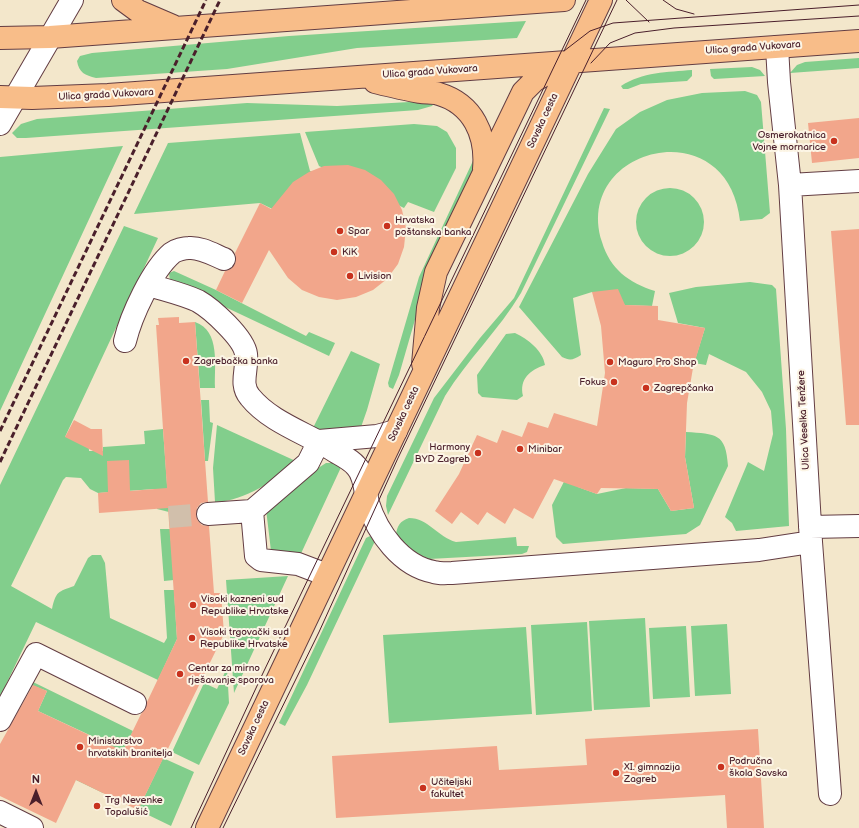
<!DOCTYPE html>
<meta charset="utf-8">
<style>
body{margin:0}
#map{position:relative;width:859px;height:828px;overflow:hidden;background:#f3e7cb;font-family:"Balsamiq Sans",sans-serif}
canvas{display:block}
.north{position:absolute;left:16px;top:772px;width:40px;height:40px;-webkit-text-stroke:3px #fcf5e5;paint-order:stroke;rotate:0deg;font-size:11px;font-weight:700;line-height:16px;text-align:center;color:#4a1f2b}
.north::after{content:'';display:block;margin:auto;width:14px;height:18px;background:#4a1f2b;clip-path:polygon(50% 0,100% 100%,50% 72%,0 100%)}
</style>
<div id="map">
<canvas width="859" height="828"></canvas>
<div class="north">N</div>
</div>
<script>
const ctx = document.querySelector('canvas').getContext('2d');
ctx.lineJoin = 'round';
function fillPath(path, color) {
  ctx.fillStyle = color;
  ctx.fill(path, 'evenodd');
}
function trace(path, color, width, dash) {
  ctx.strokeStyle = color;
  ctx.lineWidth = width;
  ctx.lineCap = dash ? 'butt' : 'round';
  ctx.setLineDash(dash || []);
  ctx.stroke(path);
}
function label(font, color, halo, rows, align = 'center') {
  ctx.font = font + ' "Balsamiq Sans",sans-serif';
  ctx.lineWidth = 4;
  ctx.setLineDash([]);
  ctx.textBaseline = 'middle';
  ctx.strokeStyle = halo;
  ctx.fillStyle = color;
  for (const [text, x, y, turn = 0] of rows) {
    ctx.save();
    ctx.translate(x, y);
    ctx.rotate((+turn || 0) * Math.PI / 180);
    ctx.textAlign = isNaN(turn) ? turn : align;
    if (halo) ctx.strokeText(text, 0, 0);
    ctx.fillText(text, 0, 0);
    ctx.restore();
  }
}
fillPath(new Path2D(`
 M526 21 517 38 357 48 227 69 96 78C85 75 79 73 77 61L80 56 92 53 289 36Z
 M859 58V68L790 73 797 65 805 62Z
 M752 67 760 70 765 76 714 79 711 76 710 69Z
 M692 70V76L687 81 641 84 628 89H623L621 86C642 72 668 72 692 70Z
 M745 91 757 95 761 102 770 213 762 219 740 221C728 108 572 147 602 242 610 269 629 283 655 291L652 306 625 305 592 292 573 298 581 355C573 360 570 361 562 357L519 307 588 174 616 129 640 112 667 100 702 93Z
 M428 101 435 102 432 106 418 110 26 138H17L12 133 21 124 37 119 247 103 337 106Z
 M604 108 610 109 521 293C499 330 467 360 445 396L388 515 386 506 387 496 434 398 480 338 514 298Z
 M414 124 437 126 447 132 456 148V168L434 212 408 202 404 208 319 166 305 132Z
 M300 133 310 171 319 173 287 216 260 203 134 214 168 143Z
 M123 146 0 411V157Z
 M478 150V166L423 292 399 375 393 389 389 387 388 383 419 277Z
 M636 222a34 34 0 1 1 68 0a34 34 0 1 1-68 0Z
 M124 226 158 238 65 437 88 429 89 451H103V447L145 444 144 431 163 429 169 512 157 509 155 489 98 493 90 489 81 478 66 477 63 480 11 586 52 609C56 591 58 592 74 586L88 558 92 555H101L105 563 110 618 164 643 167 638 164 590H174L177 639 158 680 36 622 0 697V485Z
 M174 271 216 290 306 336 309 332 335 343 329 356 170 281 169 273Z
 M750 282 772 285 776 289 786 429 789 526 736 531 732 523 725 517 748 462 764 471 773 434 771 411 762 392 746 372 709 354 706 365 694 363 705 328 678 323 669 293 696 287Z
 M195 322C221 331 214 366 215 388H200Z
 M515 333C528 339 543 351 545 365 530 370 519 379 523 396L517 400 482 397 478 393 477 375 506 334Z
 M351 351 380 364 367 410 360 430 329 432 314 429V426Z
 M201 400H209L210 422 213 423 208 461H205Z
 M217 425 300 463C274 479 246 501 215 502L213 468Z
 M686 432C716 434 726 433 728 466L700 525 686 534 563 544 556 537 552 505 571 468 578 487 597 494 626 488 658 489 671 511 694 508 685 457Z
 M326 463H343L298 560 271 551 266 509 312 472Z
 M409 518C428 518 438 537 456 542L516 537 517 546H529L527 552 522 554 429 559 414 552 401 541 396 535C397 526 400 521 409 518Z
 M160 529H170L174 580 164 581Z
 M370 536 375 541 307 685 285 726 279 723 366 538Z
 M288 576 234 693 226 580Z
 M645 618 650 707 594 710 589 621Z
 M587 622 592 711 536 715 531 625Z
 M727 624 731 694 695 696 691 626Z
 M686 626 690 697 653 699 649 628Z
 M526 627 532 714 389 723 383 635Z
 M227 668 229 703 199 765 172 752 204 683 217 689Z
 M33 682 133 731 103 793 76 780 96 738 38 711 47 691 31 685Z
 M163 758 194 772 171 826 138 810Z`), '#82ce8c');
fillPath(new Path2D(`
 M859 118V158L812 163 808 123Z
 M348 165 365 170 381 180 394 194 402 210 406 228 404 247 398 264 387 279 373 290 356 297 337 300 319 297 302 290 288 278 269 250 242 303 216 290 225 271 231 269 235 264 236 258 235 253 260 203 271 209 293 182 309 172 324 166Z
 M859 229V425H846L831 231Z
 M618 289 625 305 658 306V320L705 328 693 368 687 403 685 457 694 508 671 511 658 489 601 488 597 494 554 479 533 519 514 508 505 524 487 512 478 525 461 512 452 524 435 511 459 474 477 435 497 443 502 430 522 437 528 422 548 428 554 413 597 426 605 373 601 326 592 292Z
 M179 317V323L195 322 208 502 201 503 197 508 196 515 198 521 202 525 209 526 214 593H221L224 634 138 810 76 780 56 823 0 796V744L33 685 47 691 38 711 123 751 141 714 146 708 147 702 177 639 168 508 99 513 98 493 108 492 107 461 129 460 130 491 167 488 156 325H159L158 318Z
 M74 420 91 429H102L103 456 65 437Z
 M758 729 764 828H727L725 795 336 818 332 756 497 746 499 770 587 765 585 739Z`), '#f2a68b');
trace(new Path2D(`
 M169 517 208 514`), '#d1bfab', 22, [22, 11]);
const minor = new Path2D(`
 M777 47 779 82 790 185 811 542 830 794
 M0 124 72 0
 M790 185 859 181
 M149 285C165 290 183 294 198 301 212 309 244 338 246 354 248 370 239 384 250 397 271 423 309 434 336 452 343 456 351 460 356 466 365 475 365 491 368 503 377 532 401 566 434 572 440 574 446 573 452 573L759 550 811 542
 M125 341C131 316 152 270 172 253 176 250 184 248 189 248 201 247 214 255 224 259
 M319 441 308 463 252 511 256 556 261 560 298 564 327 575
 M319 441 377 436 396 431
 M208 514 252 511
 M810 527 859 526
 M0 720 36 654 135 703
 M0 812 32 828`);
const major = new Path2D(`
 M123 0 138 11 173 26
 M0 38 50 37 564 0
 M375 82C390 86 405 89 420 92 426 93 433 92 439 94 473 104 487 135 484 169
 M0 97 32 98 108 95 859 41
 M423 364 428 308 436 272 523 92 535 80 562 66
 M207 828 601 0`);
trace(minor, '#633d43', 24);
trace(major, '#633d43', 24);
trace(minor, '#fff', 22);
trace(major, '#f8bd89', 22);
trace(new Path2D(`
 M626 0 649 22
 M663 0 676 9 694 14
 M564 51 590 31 613 23 859 5
 M591 63 610 43 635 33 674 28 859 16
 M191 828 263 673 586 0
 M223 828 319 632 398 458 617 0`), '#4a1f2b', 1);
trace(new Path2D(`
 M0 431 206 0
 M0 462 220 0`), '#4a1f2b', 3, [6, 3]);
for (const [x, y, r, color] of [
 [834,141,4,"#c8321e"],
 [387,226,4,"#c8321e"],
 [340,231,4,"#c8321e"],
 [334,252,4,"#c8321e"],
 [350,276,4,"#c8321e"],
 [186,361,4,"#c8321e"],
 [610,362,4,"#c8321e"],
 [614,382,4,"#c8321e"],
 [646,388,4,"#c8321e"],
 [520,449,4,"#c8321e"],
 [478,453,4,"#c8321e"],
 [193,605,4,"#c8321e"],
 [192,638,4,"#c8321e"],
 [180,674,4,"#c8321e"],
 [80,747,4,"#c8321e"],
 [721,767,4,"#c8321e"],
 [616,773,4,"#c8321e"],
 [423,788,4,"#c8321e"],
 [97,806,4,"#c8321e"]
]) {
  const dot = new Path2D();
  dot.arc(x, y, r, 0, 2 * Math.PI);
  ctx.fillStyle = color;
  ctx.fill(dot);
  trace(dot, '#fcf5e5', 1.5);
}
label('10px', '#4a1f2b', '#fcf5e5', [
 ["Ulica grada Vukovara",753,48,-4],
 ["Ulica grada Vukovara",430,72,-4],
 ["Ulica grada Vukovara",106,95,-3],
 ["Savska cesta",543,121,-65],
 ["Savska cesta",404,414,-65],
 ["Ulica Veselka Tenžere",804,420,-93],
 ["Savska cesta",254,728,-65]
]);
label('10px', '#4a1f2b', '#fcf5e5', [
 ["Osmerokatnica",826,135,"right"],
 ["Vojne mornarice",826,147,"right"],
 ["Hrvatska",395,220],
 ["poštanska banka",395,232],
 ["Spar",348,231],
 ["KiK",342,252],
 ["Livision",358,276],
 ["Zagrebačka banka",194,361],
 ["Maguro Pro Shop",618,362],
 ["Fokus",606,382,"right"],
 ["Zagrepčanka",654,388],
 ["Harmony",470,447,"right"],
 ["BYD Zagreb",470,459,"right"],
 ["Minibar",528,449],
 ["Visoki kazneni sud",201,599],
 ["Republike Hrvatske",201,611],
 ["Visoki trgovački sud",200,632],
 ["Republike Hrvatske",200,644],
 ["Centar za mirno",188,668],
 ["rješavanje sporova",188,680],
 ["Ministarstvo",88,741],
 ["hrvatskih branitelja",88,753],
 ["Područna",729,761],
 ["škola Savska",729,773],
 ["XI. gimnazija",624,767],
 ["Zagreb",624,779],
 ["Učiteljski",431,782],
 ["fakultet",431,794],
 ["Trg Nevenke",105,800],
 ["Topalušić",105,812]
], 'left');
</script>
